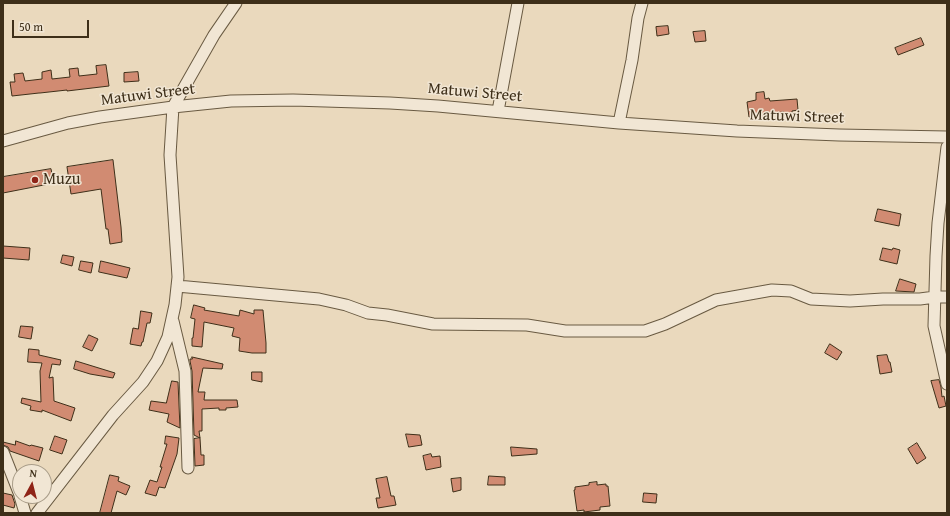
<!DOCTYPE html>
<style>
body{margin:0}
#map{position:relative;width:950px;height:516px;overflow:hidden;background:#ead9bd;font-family:"Gentium Book Plus",serif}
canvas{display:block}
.frame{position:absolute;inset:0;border:4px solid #3e2f19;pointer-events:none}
.north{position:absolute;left:12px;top:464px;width:40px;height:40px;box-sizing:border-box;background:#f1e6d4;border:1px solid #a99d89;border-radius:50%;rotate:7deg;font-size:11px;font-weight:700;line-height:16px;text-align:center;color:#3e2f19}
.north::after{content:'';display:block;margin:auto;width:14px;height:18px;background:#8f2418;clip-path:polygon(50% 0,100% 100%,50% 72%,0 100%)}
.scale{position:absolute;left:12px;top:20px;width:77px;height:18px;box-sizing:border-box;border:2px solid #3e2f19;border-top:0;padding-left:5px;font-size:12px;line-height:14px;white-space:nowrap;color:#3e2f19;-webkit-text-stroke:3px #f1e6d4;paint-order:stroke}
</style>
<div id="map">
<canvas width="950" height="516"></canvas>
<div class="frame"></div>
<div class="north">N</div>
<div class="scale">50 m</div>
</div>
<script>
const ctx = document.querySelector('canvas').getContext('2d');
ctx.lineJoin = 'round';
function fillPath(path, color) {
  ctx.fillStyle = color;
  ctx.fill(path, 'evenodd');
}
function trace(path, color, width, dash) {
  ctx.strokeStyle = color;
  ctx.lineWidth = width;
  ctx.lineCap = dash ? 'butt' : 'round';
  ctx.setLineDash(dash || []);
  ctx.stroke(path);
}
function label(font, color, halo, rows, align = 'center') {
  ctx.font = font + ' "Gentium Book Plus",serif';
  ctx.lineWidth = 3;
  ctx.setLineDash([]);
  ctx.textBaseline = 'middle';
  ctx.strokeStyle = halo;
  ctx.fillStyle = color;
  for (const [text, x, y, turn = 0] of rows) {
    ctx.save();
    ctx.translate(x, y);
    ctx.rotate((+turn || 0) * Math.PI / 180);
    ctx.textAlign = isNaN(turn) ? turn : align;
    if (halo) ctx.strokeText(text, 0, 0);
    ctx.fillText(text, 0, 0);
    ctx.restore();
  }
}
const building = new Path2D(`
 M668 26 669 34 657 36 656 27Z
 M705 31 706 41 695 42 693 32Z
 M921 38 924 45 898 55 895 48Z
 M106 65 109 86 67 91V90L40 93H39L12 96 10 82H15L14 74 23 73 25 81 42 79V72L51 70 52 79 70 77 69 69 78 68 79 76 97 74 96 66Z
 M138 72 139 81 124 82V73Z
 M764 92 765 99 769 98 770 101 797 99 798 110 792 111V114L784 115V112L764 114 765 118 756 119 755 116 749 117 747 102 756 100V93Z
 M113 160 121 227 122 242 110 244 108 229H106L101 189 71 194 67 167Z
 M51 169 54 183 3 193V177Z
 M878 209 901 214 899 226 875 221Z
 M3 246 30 248 29 260 3 258Z
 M883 248 892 250 893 248 900 250 897 264 880 260Z
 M63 255 74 257 72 266 61 263Z
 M81 261 93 263 91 273 79 270Z
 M101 261 130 268 127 278 99 272Z
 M900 279 916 284 914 292 896 291Z
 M194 305 205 308 204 310 239 316 240 310 254 314V310H263L266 343V353H252L239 351 240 338 232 336 234 328 204 322 202 347 192 346V338H193L195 319 191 318Z
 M141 311 152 313 150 323H147L143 342H142L141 346 130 344 133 328 138 329Z
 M21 326 33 327 31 339 19 337Z
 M89 335 98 339 92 351 83 347Z
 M830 344 842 352 837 360 825 353Z
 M29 349 39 350V355L61 360 60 365 52 364 49 378 53 377 54 401 75 408 71 421 42 410V412L30 410 31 406 21 403 22 398 41 402 40 371 42 363 28 362Z
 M887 355 889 362H890L892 372 880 374 877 356Z
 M192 357 223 364 222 369 203 368 198 392H205L204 400H237L238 407 226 408V410H219V408L202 409V431H199L200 438 194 435 192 371 190 361V359H192Z
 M76 361 115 373 113 378 90 374 74 369Z
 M252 372H262V382L252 380Z
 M939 380 941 387 942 397 944 396 946 406 939 408 931 381Z
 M172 381 178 382 180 428 167 422 169 414 149 410 151 401 166 403Z
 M406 434 420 435 422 445 409 447Z
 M55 436 67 440 62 454 50 450Z
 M166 436 179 438 177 454 165 488 159 487 156 496 145 493 150 480 157 482 162 467H160L167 444H165Z
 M200 438 201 455H204V465L195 466 194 439Z
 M16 441 30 446 31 445 43 448 39 461 10 451 8 447 3 445V442L15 445Z
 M917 443 926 458 917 464 908 449Z
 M511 447 537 449V454L512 456Z
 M431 454 432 457 440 456 441 467 426 470 423 456Z
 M110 475 119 477 118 481 130 486 126 495 117 491 111 513H100Z
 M489 476 505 477V485H488Z
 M387 477 391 496H394L396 505 378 508 376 498H380L376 479Z
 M461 478V490L453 492 451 479Z
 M597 482V485L606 484V486H608L610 506 600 507V510L584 512V510L577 511 574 490H575V487L589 485V483Z
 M3 493 12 495 15 504 14 508 3 505Z
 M644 493 657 494 656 503 643 502Z`);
fillPath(building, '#d18b72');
trace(building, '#3e2f19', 1);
const minor = new Path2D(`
 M498 111 518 3
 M619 123 632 60 638 18 642 3
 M3 141 68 123 100 117 173 107 231 101 293 100 390 103 438 106 619 123 737 131 839 135 947 137
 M947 147 938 223 936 256 934 326 947 384
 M177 286 319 299 346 305 368 313 387 315 433 324 527 325 565 331H645L665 324 716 300 772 290 791 291 811 299 850 301 883 299H920L935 297H947
 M173 321 185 371 188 468
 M3 452 20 495
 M20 496 25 513
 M37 513 113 415 143 382 157 361 168 337 175 305 178 277 170 155 173 107 214 35 236 3`);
trace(minor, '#695a42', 13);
trace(minor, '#f1e6d4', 11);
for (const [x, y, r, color] of [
 [35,180,4,"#8f2418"]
]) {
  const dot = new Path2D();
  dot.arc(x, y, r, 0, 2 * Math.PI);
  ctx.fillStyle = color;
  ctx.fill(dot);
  trace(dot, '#f1e6d4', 1.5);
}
label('16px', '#3e2f19', '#f1e6d4', [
 ["Matuwi Street",475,93,5],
 ["Matuwi Street",148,95,-7],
 ["Matuwi Street",797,117,2]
]);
label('16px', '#3e2f19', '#f1e6d4', [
 ["Muzu",43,180]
], 'left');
</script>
